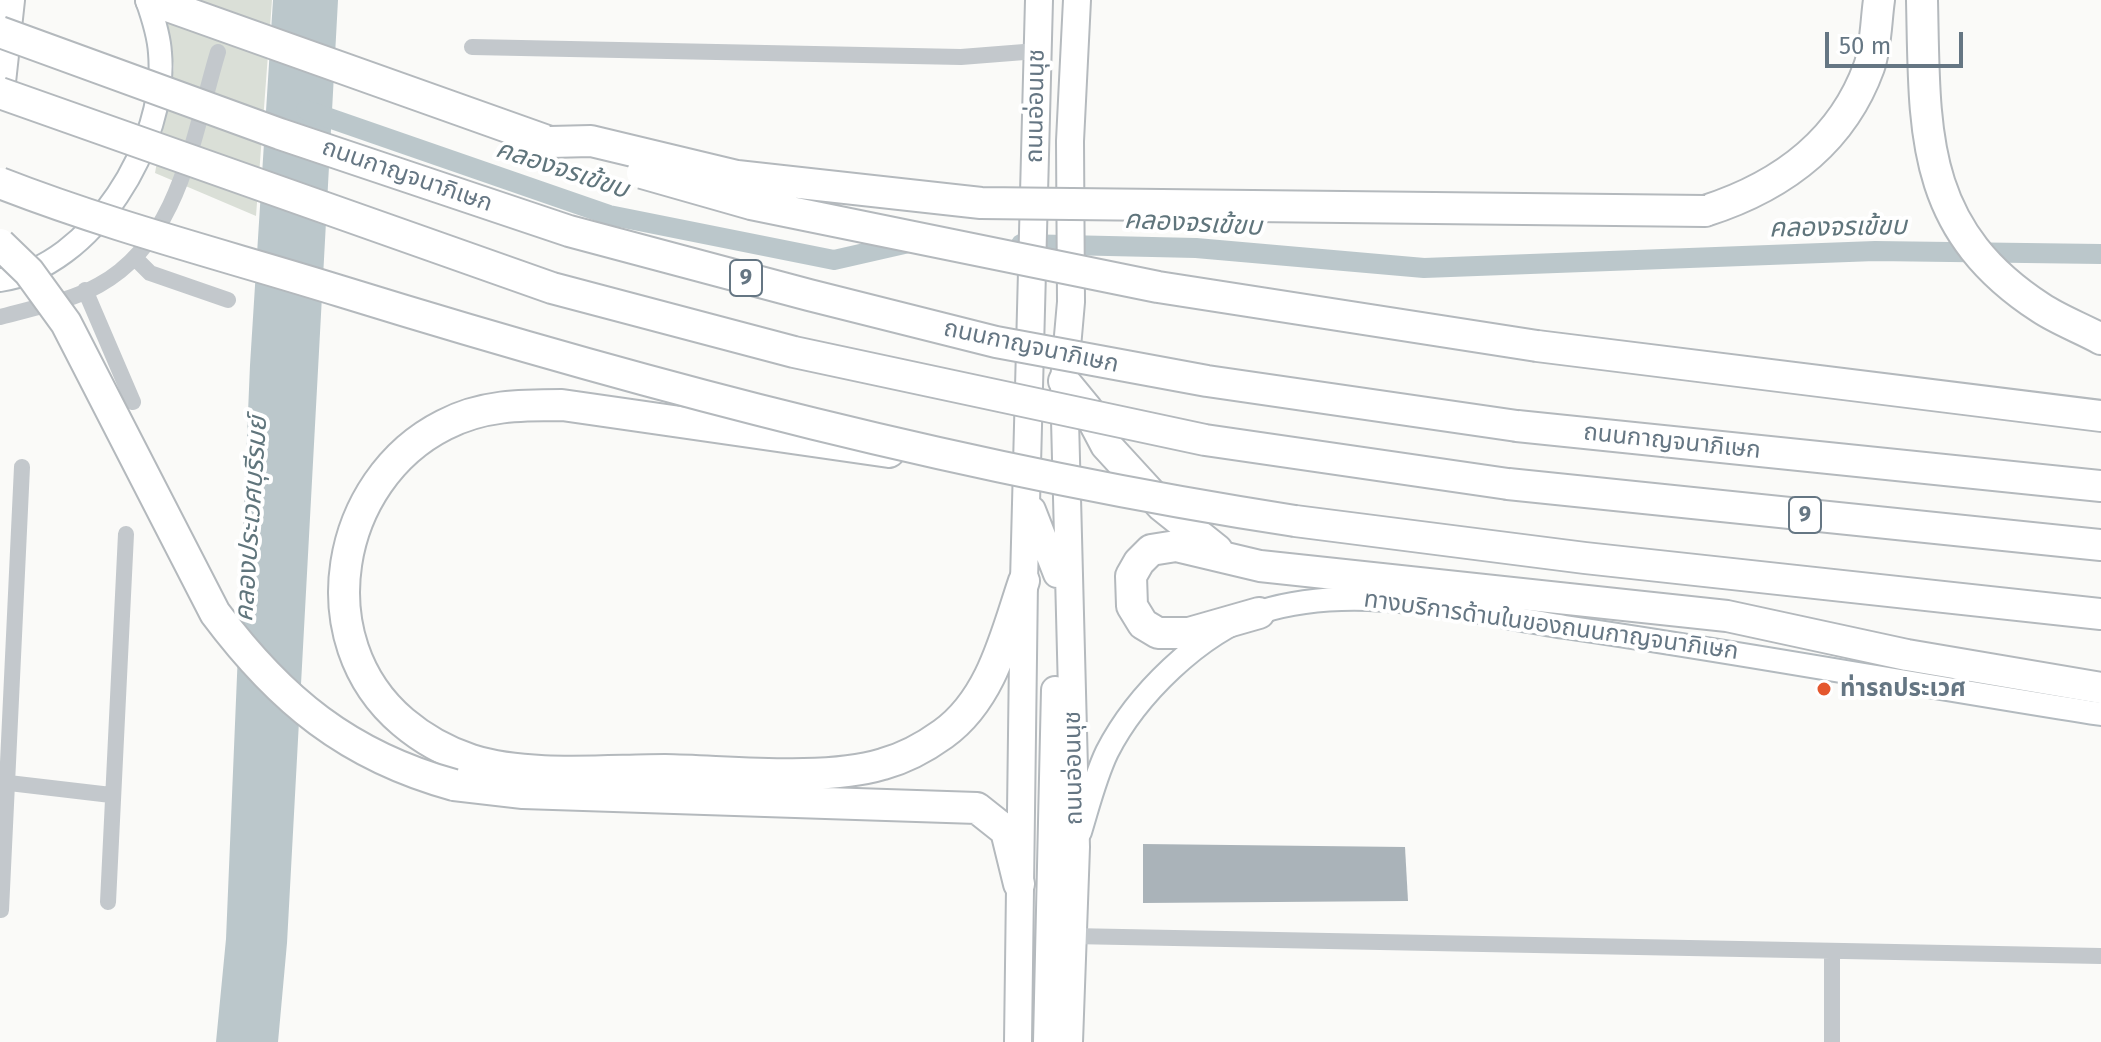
<!DOCTYPE html>
<meta charset="utf-8">
<style>
body{margin:0}
#map{position:relative;width:2101px;height:1042px;overflow:hidden;background:#fafaf8;font-family:"Fira Sans",sans-serif}
canvas{display:block}
.scale{position:absolute;left:1825px;top:32px;width:138px;height:36px;box-sizing:border-box;border:4px solid #657683;border-top:0;padding-left:10px;font-size:24px;line-height:28px;white-space:nowrap;color:#657683;-webkit-text-stroke:6px #fff;paint-order:stroke}
</style>
<div id="map">
<canvas width="2101" height="1042"></canvas>
<div class="scale">50 m</div>
</div>
<script>
const ctx = document.querySelector('canvas').getContext('2d');
ctx.lineJoin = 'round';
function fillPath(path, color) {
  ctx.fillStyle = color;
  ctx.fill(path, 'evenodd');
}
function trace(path, color, width, dash) {
  ctx.strokeStyle = color;
  ctx.lineWidth = width;
  ctx.lineCap = dash ? 'butt' : 'round';
  ctx.setLineDash(dash || []);
  ctx.stroke(path);
}
function label(font, color, halo, rows, align = 'center') {
  ctx.font = font + ' "Fira Sans","Noto Sans Thai",sans-serif';
  ctx.lineWidth = 8;
  ctx.setLineDash([]);
  ctx.textBaseline = 'middle';
  ctx.strokeStyle = halo;
  ctx.fillStyle = color;
  for (const [text, x, y, turn = 0] of rows) {
    ctx.save();
    ctx.translate(x, y);
    ctx.rotate((+turn || 0) * Math.PI / 180);
    ctx.textAlign = isNaN(turn) ? turn : align;
    if (halo) ctx.strokeText(text, 0, 0);
    ctx.fillText(text, 0, 0);
    ctx.restore();
  }
}
fillPath(new Path2D(`
 M162 0H272L256 216 155 173 174 67Z`), '#dadfd7');
fillPath(new Path2D(`
 M273 0H338L287 943 278 1042H216L226 939 250 365Z`), '#bbc7cb');
trace(new Path2D(`
 M306 110 609 215 834 260 913 242
 M1021 244 1196 248 1424 268 1875 251 2101 254`), '#bbc7cb', 20);
fillPath(new Path2D(`
 M1143 844 1405 847 1408 901 1143 903Z`), '#aab3b9');
const secondary = new Path2D(`
 M0 280C92 267 168 142 160 53 159 35 153 17 147 0
 M1080 832C1088 806 1095 777 1107 752 1136 695 1199 633 1260 612 1357 581 1467 612 1565 627 1744 653 1922 686 2101 714`);
const primary = new Path2D(`
 M1032 510 1057 574
 M1018 1042 1024 581 1039 0
 M1047 1042 1055 690
 M1069 1042 1076 847 1064 381 1071 302 1070 141 1077 0`);
const motorway = new Path2D(`
 M151 0 550 142
 M1922 0C1925 130 1918 228 2041 308 2059 320 2081 328 2101 339
 M0 82 9 0
 M1705 211C1780 187 1841 144 1869 67 1876 47 1876 21 1879 0
 M1537 346 2101 416
 M1064 381 1087 409 1106 445 1162 506 1217 550
 M1517 426 2101 486
 M889 452 562 405C521 405 482 405 444 425 335 480 306 640 403 722 423 739 447 752 471 760 527 778 607 770 665 770 729 771 824 782 883 764 905 758 925 747 943 734 992 699 1006 634 1024 581
 M1508 484 2101 545
 M1295 521 1585 558 2101 614
 M1259 613 1189 633H1158L1143 624 1132 606 1131 576 1139 562 1151 550 1176 546 1260 566 1727 616 1907 655 2101 688
 M454 785 523 793 977 808 1006 831 1019 884`);
trace(secondary, '#b3babf', 26);
trace(primary, '#b5babe', 30);
trace(motorway, '#b4b9bd', 34);
trace(new Path2D(`
 M472 47 961 57 1037 51
 M136 259 150 273 228 300
 M85 290 133 402
 M0 317C32 308 71 301 99 285 181 240 193 134 218 52
 M0 782 111 795
 M108 902 126 534
 M1 910 22 467
 M1071 936 2101 956
 M1832 1042V951`), '#c3c8cc', 16);
trace(secondary, '#fff', 22);
trace(primary, '#fff', 26);
trace(motorway, '#fff', 30);
const motorwayBridge = new Path2D(`
 M0 32 280 134 569 231 809 295 996 342 1207 381 1517 426
 M0 93 552 288 794 352 1205 440 1508 484
 M550 142 591 141 737 176 981 203 1705 211
 M642 173 751 204 1158 287 1537 346
 M0 183C110 226 227 256 340 291 654 388 970 471 1295 521
 M0 244 29 272 66 323 215 613C280 700 348 756 454 785`);
trace(motorwayBridge, '#b4b9bd', 34, []);
trace(motorwayBridge, '#fff', 30);
for (const [x, y, r, color] of [
 [1824,689,8,"#e4572e"]
]) {
  const dot = new Path2D();
  dot.arc(x, y, r, 0, 2 * Math.PI);
  ctx.fillStyle = color;
  ctx.fill(dot);
  trace(dot, '#fff', 3);
}
for (const [x, y, w] of [
 [746,278,32],
 [1805,515,32]
]) {
  const box = new Path2D();
  box.roundRect(x - w / 2, y - 18, w, 36, 6);
  ctx.fillStyle = '#fff';
  ctx.fill(box);
  trace(box, '#657683', 2);
}
label('bold 22px', '#657683', null, [
 ["9",746,278],
 ["9",1805,515]
]);
label('24px', '#657683', '#fff', [
 ["ถนนอ่อนนุช",1036,106,-89],
 ["ถนนกาญจนาภิเษก",407,176,19],
 ["ถนนกาญจนาภิเษก",1031,347,12],
 ["ถนนกาญจนาภิเษก",1672,442,6],
 ["ทางบริการด้านในของถนนกาญจนาภิเษก",1551,626,8],
 ["ถนนอ่อนนุช",1074,768,-91]
]);
label('bold 24px', '#657683', '#fff', [
 ["ท่ารถประเวศ",1840,689]
], 'left');
label('italic 26px', '#60757c', '#fff', [
 ["คลองจรเข้ขบ",562,170,18],
 ["คลองจรเข้ขบ",1193,224,3],
 ["คลองจรเข้ขบ",1838,228,-1],
 ["คลองประเวศบุรีรมย์",252,519,-86]
]);
</script>
